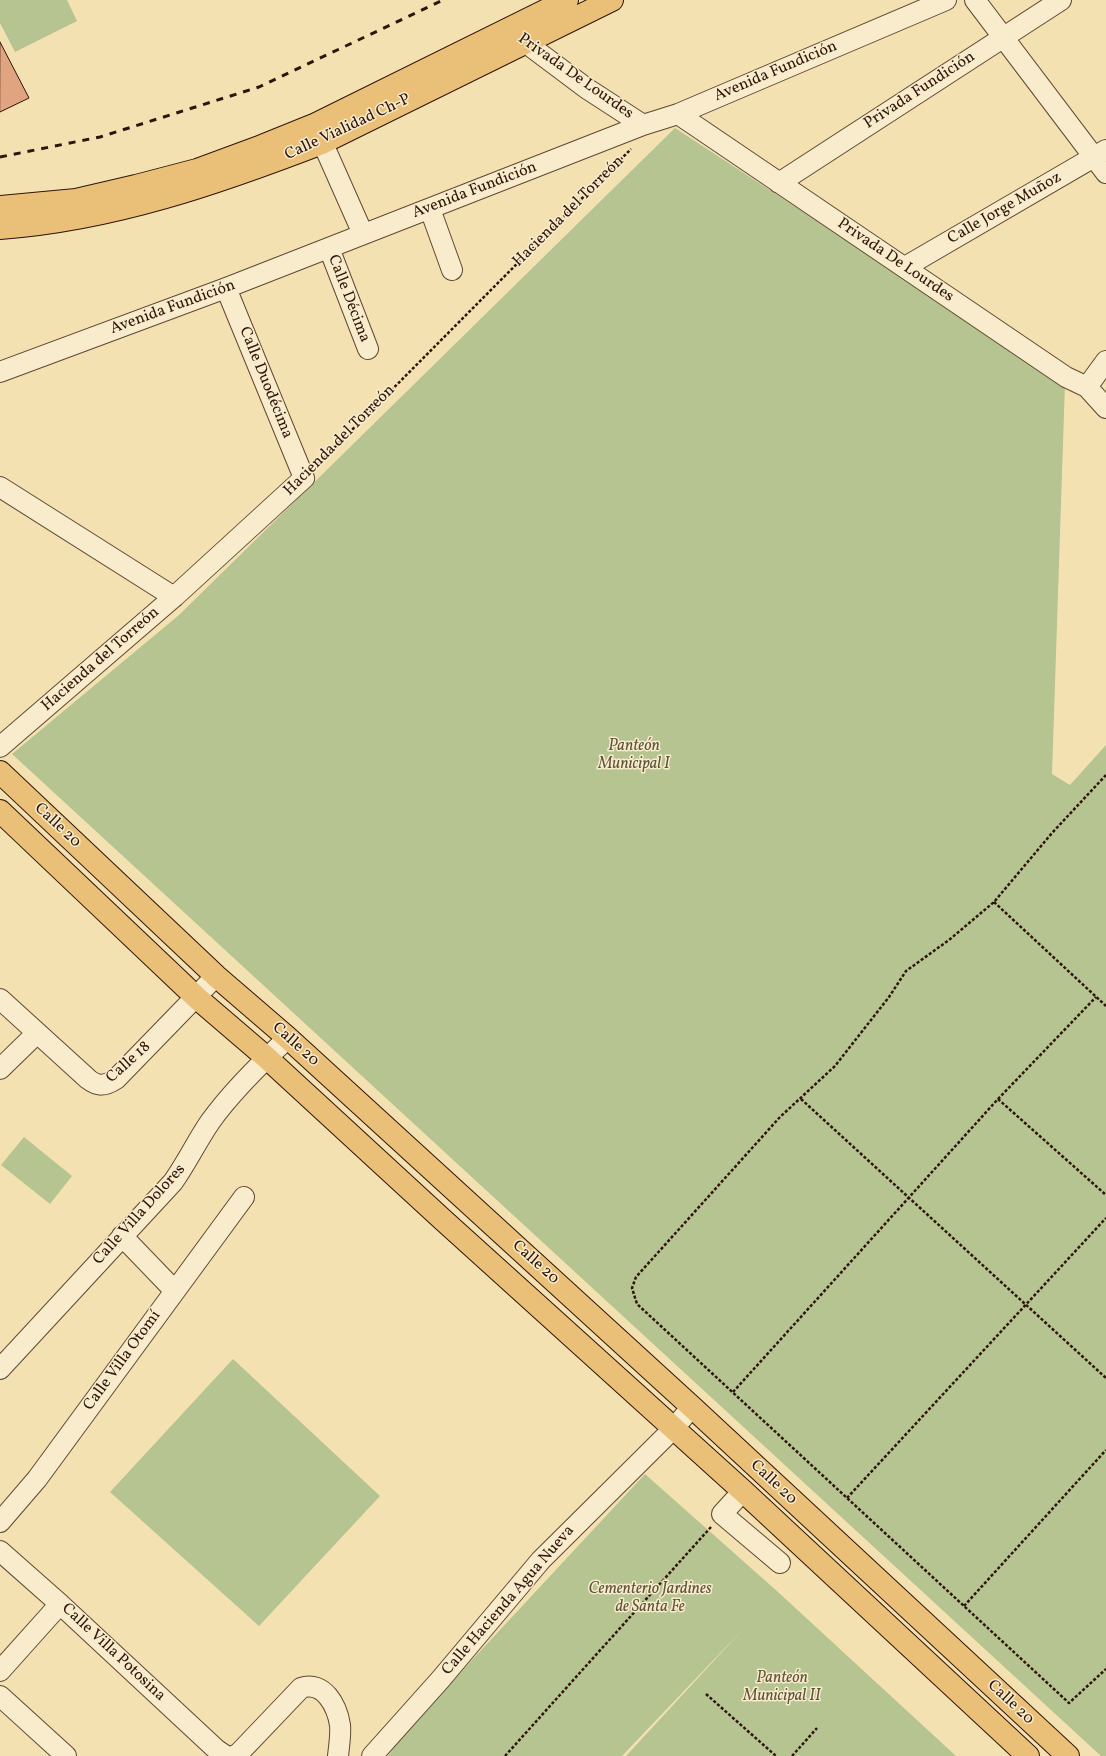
<!DOCTYPE html>
<meta charset="utf-8">
<style>
body{margin:0}
canvas{display:block;background:#f4e1b1}
</style>
<canvas width="1106" height="1756"></canvas>
<script>
const ctx = document.querySelector('canvas').getContext('2d');
ctx.lineJoin = 'round';
function fillPath(path, color) {
  ctx.fillStyle = color;
  ctx.fill(path, 'evenodd');
}
function trace(path, color, width, dash) {
  ctx.strokeStyle = color;
  ctx.lineWidth = width;
  ctx.lineCap = dash ? 'butt' : 'round';
  ctx.setLineDash(dash || []);
  ctx.stroke(path);
}
function label(font, color, halo, rows, align = 'center') {
  ctx.font = font + ' Vollkorn,serif';
  ctx.lineWidth = 3;
  ctx.setLineDash([]);
  ctx.textBaseline = 'middle';
  ctx.strokeStyle = halo;
  ctx.fillStyle = color;
  for (const [text, x, y, turn = 0] of rows) {
    ctx.save();
    ctx.translate(x, y);
    ctx.rotate((+turn || 0) * Math.PI / 180);
    ctx.textAlign = isNaN(turn) ? turn : align;
    if (halo) ctx.strokeText(text, 0, 0);
    ctx.fillText(text, 0, 0);
    ctx.restore();
  }
}
fillPath(new Path2D(`
 M0 0H67L77 21 15 52 0 23Z
 M675 128 1065 383 1052 774 1070 785 1106 745V1756H1101L12 754 179 615Z
 M24 1137 72 1176 50 1204 1 1165Z
 M233 1359 380 1496 259 1626 110 1492Z
 M645 1474 778 1592 956 1756H626L745 1627 622 1756H388L405 1732Z`), '#b5c491');
const building = new Path2D(`
 M0 42 29 98 0 112Z`);
fillPath(building, '#e1a480');
trace(building, '#2f1409', 1);
const minor = new Path2D(`
 M975 0 1106 173
 M514 34 586 88 643 125
 M678 114 1066 377 1087 387 1106 408
 M316 128 363 234
 M779 183 1061 0
 M430 209 452 270
 M329 248 368 349
 M905 267 1106 150
 M0 372 226 288 643 125 678 114 946 0
 M1087 387 1106 361
 M0 487 174 597
 M0 747 174 597 304 478 226 288
 M0 999 88 1079C98 1087 105 1086 116 1079L216 976
 M0 1069 37 1033
 M122 1236 174 1290
 M0 1369 173 1182C187 1162 197 1141 210 1122 232 1091 261 1063 288 1038
 M743 1491 722 1514 780 1563
 M0 1522 37 1479 244 1197
 M0 1551 60 1604 217 1750 226 1756
 M0 1671 60 1604
 M0 1696 66 1756
 M233 1756 238 1754 301 1688C324 1680 337 1706 340 1725 341 1735 339 1746 338 1756
 M372 1756 440 1680 541 1560 673 1429 692 1407`);
const major = new Path2D(`
 M0 207 76 200 136 186 197 170 262 146 314 125 567 0
 M0 228C112 220 218 183 322 143L612 0
 M0 772 216 976 288 1038 692 1407 1068 1756
 M0 811 197 998 267 1058 442 1219 743 1491 1028 1756`);
trace(minor, '#604733', 22);
trace(major, '#2f1409', 24);
trace(new Path2D(`
 M317 465 631 149
 M1106 775 1052 833 994 902 949 940 906 971 889 997 835 1066 780 1117 636 1277 632 1288 637 1304 1069 1703 1106 1669
 M994 902 1106 1006
 M801 1099 1106 1378
 M998 1099 1106 1195
 M733 1392 998 1099 1096 997
 M847 1498 1106 1218
 M964 1606 1106 1450
 M706 1694 776 1756
 M505 1756 711 1527
 M792 1756 817 1728`), '#2f1409', 2.5, [3, 2]);
trace(minor, '#f8eccc', 20);
trace(major, '#eac078', 22);
trace(new Path2D(`
 M0 157 100 137 259 87 443 0`), '#2f1409', 3, [7, 7]);
label('16px', '#2f1409', '#f8eccc', [
 ["Avenida Fundición",776,72,-23],
 ["Privada De Lourdes",575,77,35],
 ["Privada Fundición",920,91,-33],
 ["Calle Vialidad Ch-P",348,128,-25],
 ["Avenida Fundición",475,191,-21],
 ["Calle Jorge Muñoz",1005,209,-30],
 ["Hacienda del Torreón",569,212,-45],
 ["Privada De Lourdes",895,261,34],
 ["Calle Décima",348,299,69],
 ["Avenida Fundición",173,308,-20],
 ["Calle Duodécima",265,383,68],
 ["Hacienda del Torreón",340,441,-45],
 ["Hacienda del Torreón",101,660,-41],
 ["Calle 20",57,826,43],
 ["Calle 20",295,1045,42],
 ["Calle 18",129,1063,-42],
 ["Calle Villa Dolores",140,1215,-48],
 ["Calle 20",535,1263,42],
 ["Calle Villa Otomí",123,1361,-54],
 ["Calle 20",773,1483,43],
 ["Calle Hacienda Agua Nueva",509,1601,-49],
 ["Calle Villa Potosina",113,1653,43],
 ["Calle 20",1010,1703,43]
]);
label('italic 16px', '#5e5239', '#f8eccc', [
 ["Panteón",634,747],
 ["Municipal I",634,765],
 ["Cementerio Jardines",650,1590],
 ["de Santa Fe",650,1608],
 ["Panteón",782,1679],
 ["Municipal II",782,1697]
]);
</script>
